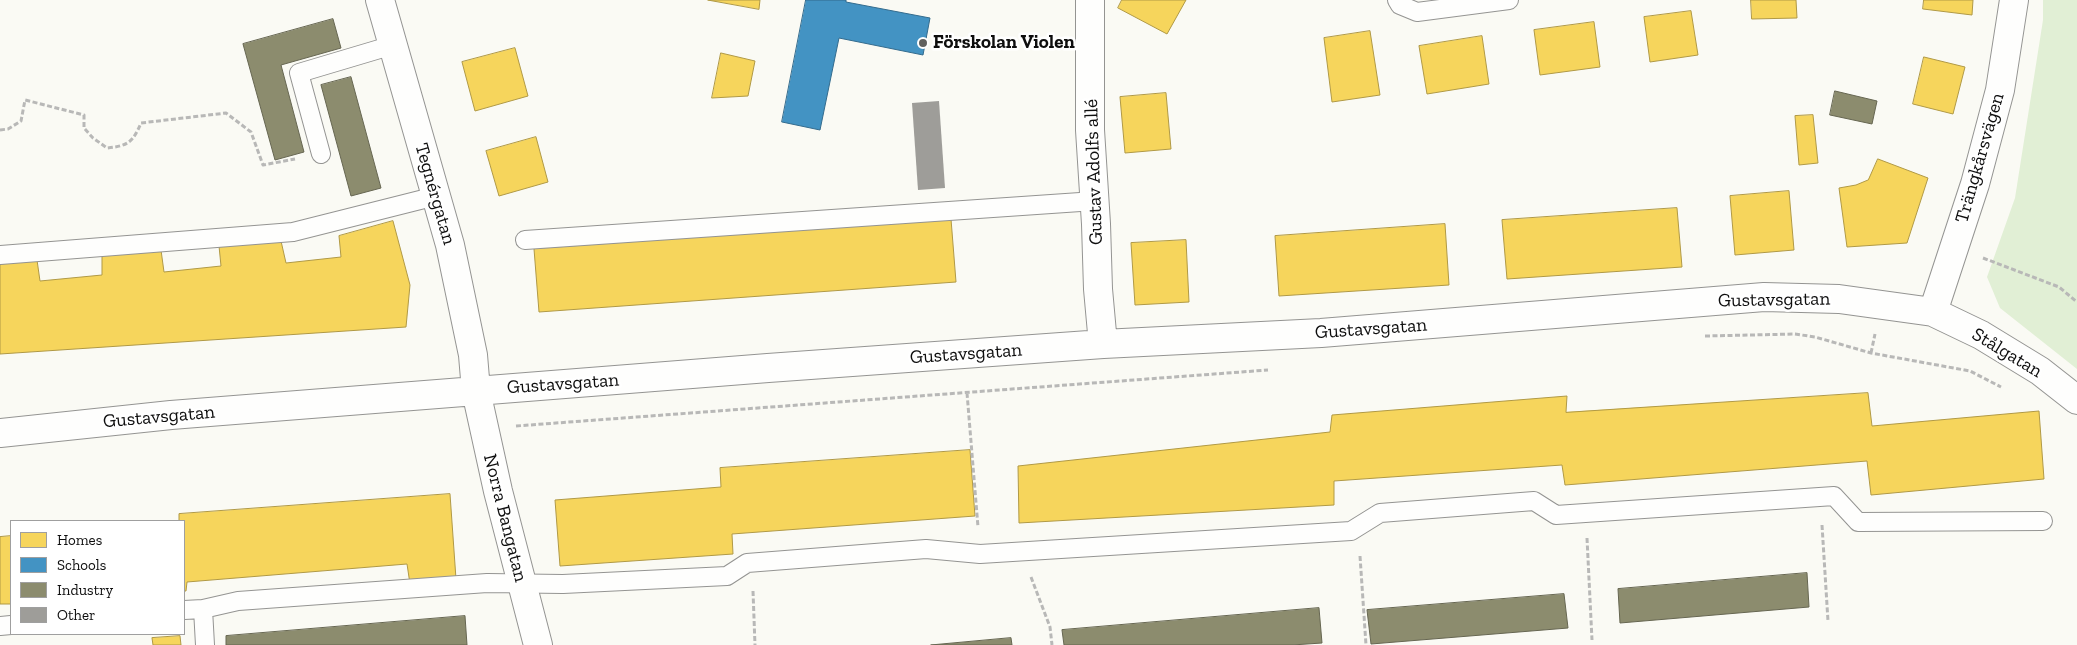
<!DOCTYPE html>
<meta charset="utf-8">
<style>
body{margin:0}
#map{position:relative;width:2077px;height:645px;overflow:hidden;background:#fafaf4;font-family:"Zilla Slab",serif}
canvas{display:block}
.legend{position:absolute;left:10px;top:520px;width:175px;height:115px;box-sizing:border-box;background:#fff;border:1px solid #9f9f9f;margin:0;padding:6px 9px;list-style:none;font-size:15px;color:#0e0e0e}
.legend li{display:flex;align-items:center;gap:10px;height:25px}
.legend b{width:25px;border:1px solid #9f9f9f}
</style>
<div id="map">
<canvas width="2077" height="645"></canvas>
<ul class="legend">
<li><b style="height:14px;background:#f6d55c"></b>Homes</li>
<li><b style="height:14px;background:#4393c3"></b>Schools</li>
<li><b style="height:14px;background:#8c8c6e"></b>Industry</li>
<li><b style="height:14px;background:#9e9d99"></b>Other</li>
</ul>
</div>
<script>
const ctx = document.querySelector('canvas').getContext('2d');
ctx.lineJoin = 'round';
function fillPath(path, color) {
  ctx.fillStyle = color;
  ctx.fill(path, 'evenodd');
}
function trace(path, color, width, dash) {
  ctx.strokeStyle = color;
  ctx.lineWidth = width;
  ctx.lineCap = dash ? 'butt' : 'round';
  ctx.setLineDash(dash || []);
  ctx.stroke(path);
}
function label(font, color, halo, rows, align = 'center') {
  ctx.font = font + ' "Zilla Slab",serif';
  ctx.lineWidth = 5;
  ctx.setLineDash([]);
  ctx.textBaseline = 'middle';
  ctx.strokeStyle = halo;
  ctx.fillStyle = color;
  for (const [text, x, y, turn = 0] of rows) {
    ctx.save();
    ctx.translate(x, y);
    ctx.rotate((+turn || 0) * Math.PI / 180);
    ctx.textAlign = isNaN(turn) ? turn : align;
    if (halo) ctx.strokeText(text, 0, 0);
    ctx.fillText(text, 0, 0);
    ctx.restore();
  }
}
fillPath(new Path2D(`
 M2043 0H2077V369L2000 308 1987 277 2015 198 2043 20Z`), '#e1efd5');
const homes = new Path2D(`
 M708 0H760L759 9Z
 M1122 0H1186L1167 34 1118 8Z
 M1751 0H1796L1797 18 1752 19Z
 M1924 0H1973L1972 15 1923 9Z
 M1691 11 1698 55 1650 62 1644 17Z
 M1594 22 1600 67 1540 75 1534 30Z
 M1370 31 1380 95 1332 102 1324 38Z
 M1482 36 1489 84 1427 94 1419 46Z
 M515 48 528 96 475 111 462 62Z
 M721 53 755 61 748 96 712 98Z
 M1924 57 1965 67 1953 114 1913 104Z
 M1166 93 1171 149 1125 153 1120 97Z
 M1813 115 1818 163 1799 165 1795 116Z
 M536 137 548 182 499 196 486 151Z
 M1878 159 1928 178 1907 243 1847 247 1839 188 1856 185 1868 180Z
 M1789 191 1794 250 1735 255 1730 196Z
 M1677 208 1682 267 1507 279 1502 220Z
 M951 219 956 282 539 312 534 249Z
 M393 221 410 285 406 327 0 354V264L37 260 40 281 102 275V255L161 250 164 272 221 266 219 246 281 241 286 263 341 257 339 236Z
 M1445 224 1449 285 1279 296 1275 236Z
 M1186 240 1189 302 1135 305 1131 243Z
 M1868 393 1872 426 2039 411 2044 479 1871 495 1867 461 1565 485 1562 465 1334 481V505L1019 523 1018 466 1330 432 1332 415 1567 396 1566 412Z
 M970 450 975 516 732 534 733 554 560 566 555 500 721 487 720 468Z
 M450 494 456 579 410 584 407 564 187 582 186 591H184V521H179V514Z
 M11 536V604H0V537Z
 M180 636 181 645H153L152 638Z`);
fillPath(homes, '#f6d55c');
trace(homes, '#b09945', 1);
const schools = new Path2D(`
 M806 0H846V2L930 18 923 55 839 38 820 130 782 122Z`);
fillPath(schools, '#4393c3');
trace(schools, '#336b8d', 1);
const industry = new Path2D(`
 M333 19 341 48 281 65 304 152 275 160 243 44Z
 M351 77 381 188 351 196 321 85Z
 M1835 91 1877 101 1872 124 1830 115Z
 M1807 573 1809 607 1620 623 1618 589Z
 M1564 594 1568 628 1371 644 1367 610Z
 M1319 608 1322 643 1292 645H1064L1062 630Z
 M465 616 467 645H226V636Z
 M1011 638 1012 645H931Z`);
fillPath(industry, '#8c8c6e');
trace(industry, '#666651', 1);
fillPath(new Path2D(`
 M939 101 945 188 918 190 912 103Z`), '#9e9d99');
const service = new Path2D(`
 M1397 0 1400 5 1417 12 1509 0
 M321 154 299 73 393 45
 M525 240 1095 201
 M0 255 293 232 436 196
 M203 609 205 645
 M184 610 203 609 238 601 487 583 563 584 727 576 747 563 926 549 980 554 1351 531 1380 513 1534 501 1556 515 1834 496 1858 522 2043 521
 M0 626 11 625`);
const minor = new Path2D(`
 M380 0 450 245 473 355 476 391 498 491 538 645
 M1090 0V130L1096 224 1098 289 1103 344
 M1933 312 1975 184 2000 90 2014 0
 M0 433 171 415 768 368 1103 344 1321 333 1764 297 1839 299 1933 312 1981 335 2040 371 2077 400`);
trace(service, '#949492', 20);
trace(minor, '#949492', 30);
trace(new Path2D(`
 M0 130 8 129 21 121 25 100 84 115V128L93 138 107 148C128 146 133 142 141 123L226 113 251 132 263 165 295 159
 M1983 258 2059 287 2077 302
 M1705 336 1795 334 1815 337 1871 353 1970 371 2001 387
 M1871 353 1875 334
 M967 393 978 527
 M516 426 1268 370
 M1822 525 1828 621
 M1587 538 1592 640
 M1360 556 1366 645
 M1031 577 1050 627 1052 645
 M753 591 755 645`), '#b8b8b7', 3, [5, 2.5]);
trace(service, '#fefefd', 18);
trace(minor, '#fefefd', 28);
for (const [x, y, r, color] of [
 [923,43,5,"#61615e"]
]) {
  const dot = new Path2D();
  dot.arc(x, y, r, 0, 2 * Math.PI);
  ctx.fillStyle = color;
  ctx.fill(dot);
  trace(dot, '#fff', 2);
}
label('bold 19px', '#0e0e0e', '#fff', [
 ["Förskolan Violen",933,43]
], 'left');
label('19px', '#0e0e0e', '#fff', [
 ["Trängkårsvägen",1980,158,-74],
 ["Gustav Adolfs allé",1094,172,-92],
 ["Tegnérgatan",435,194,74],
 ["Gustavsgatan",1774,300,-1],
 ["Gustavsgatan",1371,329,-4],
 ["Stålgatan",2007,353,31],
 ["Gustavsgatan",966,354,-4],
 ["Gustavsgatan",563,384,-4],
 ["Gustavsgatan",159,417,-5],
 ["Norra Bangatan",505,518,76]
]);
</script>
